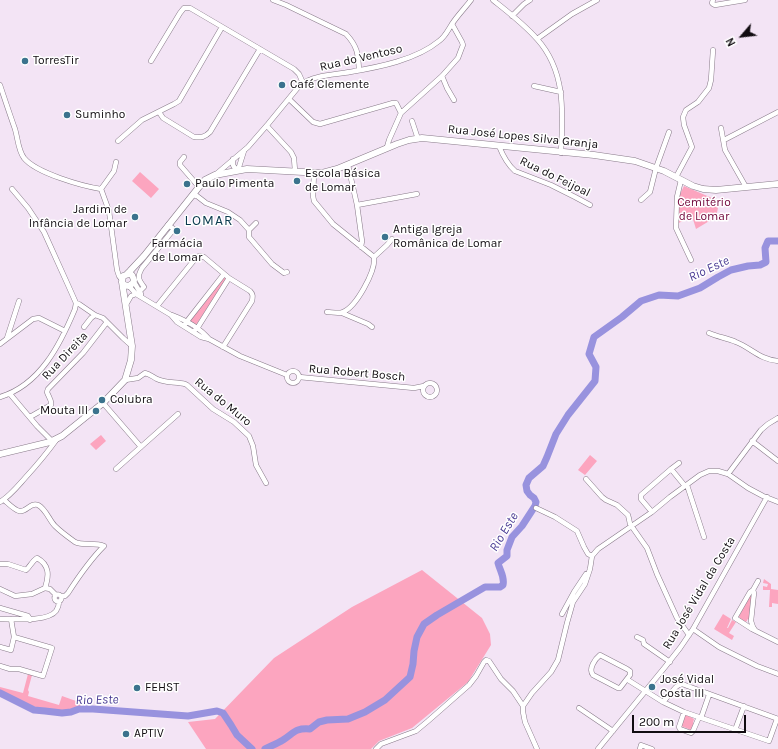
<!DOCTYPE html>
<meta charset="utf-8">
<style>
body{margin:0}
#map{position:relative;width:778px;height:749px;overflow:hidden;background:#f3e4f5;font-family:Karla,sans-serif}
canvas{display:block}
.north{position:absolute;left:722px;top:16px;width:40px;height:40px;-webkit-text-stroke:3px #fff;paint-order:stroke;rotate:242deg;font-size:11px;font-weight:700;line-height:16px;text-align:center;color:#110c11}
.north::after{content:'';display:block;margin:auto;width:14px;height:18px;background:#110c11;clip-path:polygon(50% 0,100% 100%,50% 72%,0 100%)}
.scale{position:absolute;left:632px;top:715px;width:114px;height:18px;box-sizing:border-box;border:2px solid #110c11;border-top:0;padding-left:5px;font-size:12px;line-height:14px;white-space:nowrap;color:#110c11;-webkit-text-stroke:3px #fff;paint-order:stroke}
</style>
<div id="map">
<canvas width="778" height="749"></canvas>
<div class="north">N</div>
<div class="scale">200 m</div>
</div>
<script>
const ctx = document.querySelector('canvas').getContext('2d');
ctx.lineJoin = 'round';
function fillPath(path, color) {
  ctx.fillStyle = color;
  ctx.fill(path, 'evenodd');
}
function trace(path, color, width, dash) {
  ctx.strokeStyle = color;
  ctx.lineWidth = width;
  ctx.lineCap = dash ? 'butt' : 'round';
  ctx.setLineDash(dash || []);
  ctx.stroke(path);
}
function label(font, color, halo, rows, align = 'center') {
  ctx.font = font + ' Karla,sans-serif';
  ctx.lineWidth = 3;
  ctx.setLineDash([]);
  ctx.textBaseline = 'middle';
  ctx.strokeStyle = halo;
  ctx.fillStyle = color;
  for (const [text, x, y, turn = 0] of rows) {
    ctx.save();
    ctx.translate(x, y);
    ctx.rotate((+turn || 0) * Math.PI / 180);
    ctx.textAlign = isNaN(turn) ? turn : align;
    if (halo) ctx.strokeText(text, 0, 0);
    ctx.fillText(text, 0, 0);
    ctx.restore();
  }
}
fillPath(new Path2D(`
 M140 172 159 189 151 198 132 181Z
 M684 186 712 198 718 208 716 217 696 229 692 216 677 224 678 198Z
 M224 276 227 278 196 325 189 320Z
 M101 435 106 441 96 450 90 444Z
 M590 455 597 461 585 475 578 470Z
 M422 570 482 618 490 634 491 645 468 682 412 728 379 741 371 749H206L188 722 215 719 274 658 352 607Z
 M764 579 771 584V589L778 590V604L772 603V607H769L770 590H763V586L767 587 768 584 763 583Z
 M751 594H752L749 620 748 619 747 620V621L745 622 740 619 739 616Z
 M723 614 731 619 727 628H728L732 620 736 622 729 633 734 636 732 640 714 629Z
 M28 674 32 675 28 690 29 692 28 696 59 705 62 696 76 701 81 704 82 707C74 707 69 712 61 712 39 711 19 701 0 692V687L23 693Z
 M687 715 694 719 693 723H694L691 730 681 726 685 716Z`), '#fca5bf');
trace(new Path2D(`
 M0 693 34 710 45 711 62 713 71 712 79 709H93L188 716 217 711 223 713 231 725 237 735 252 749
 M265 749C271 746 278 743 283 740 295 732 295 728 310 729L319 722 327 720 348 719 365 712 385 700 410 677 413 664 414 651 417 637 424 624 437 615 485 587H500L503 585C505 577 500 571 498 563L507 556V550L512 537 522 526 535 506 536 502 534 498 530 495 527 491 526 485 529 478 543 466 547 457 556 434 568 415 595 381 596 367 589 354 594 337 622 317 641 301 659 295 678 296 700 288 718 277 731 270 748 266 760 265 766 262 765 248 768 241H778`), '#9892de', 7);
const street = new Path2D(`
 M273 0 286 5 346 34C358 47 358 54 359 70
 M493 0C508 12 524 24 537 39 566 71 563 112 561 153
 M713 0 712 3 713 4 715 5 745 0
 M512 16 524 4 530 0
 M537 39 572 14 597 0
 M151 61 180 13 184 8H190L294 69 299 74 303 83
 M442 76 447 88 454 100
 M0 85C5 100 10 115 15 129 18 139 18 150 24 158 36 173 82 186 101 189
 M534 86 561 92
 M289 99 313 122 320 124 393 103H396L401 113
 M159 112 163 118 194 137C201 138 205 137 210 132L260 49
 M412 121 418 139
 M267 126 291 152 294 158 295 171
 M721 128 725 150 746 187
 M724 140 778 112
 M118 141 142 120 174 104 179 101 222 27
 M499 146C503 156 507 164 515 171L551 185 575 197 590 205
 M387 147 389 140 401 113 442 76 458 58 461 50 463 45 462 42 452 24
 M184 157 180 162V165L199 187
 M233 159V165L236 170 239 167 244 151
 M348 165 357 205 362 241 361 247
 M314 173 313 196 314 201 333 224 374 257
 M215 175 248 147 268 124 300 85C314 75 333 75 350 72 379 67 416 60 439 41 445 37 448 30 452 24 457 16 465 8 471 0
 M676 177 692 147 684 125 683 117 686 110 698 102 709 88 711 80 713 50
 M681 180 677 197 676 228 691 260
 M101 189 109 211 117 270 119 276 122 280
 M101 189 114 171 116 162
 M193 195 197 196 206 203 228 212 240 220 249 230 256 223
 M641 200 650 192 656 168 669 132
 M357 205 417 194
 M249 230V237L272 264 284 273 287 272
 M374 257 387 245 392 239
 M134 282 141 294
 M129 286 136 294 171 315 177 322 201 337 209 339 240 356 287 375
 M139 292 144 287C138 279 137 277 142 268L174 229 168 225
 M76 303 79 304 95 315 103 318 123 338 132 346
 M127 303 131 296 136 294
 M157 306 195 259 199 256 204 257 229 278 250 291C253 294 253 296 252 301L223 347
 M327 312C331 312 339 314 343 312 356 307 376 271 374 257
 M342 313 368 324 372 327
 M172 315C185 320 200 328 209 339
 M184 326 185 324 188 320 224 274
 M84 327 91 318 95 315
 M193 332 198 327 229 278
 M709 333C718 337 727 338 736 342 751 348 761 360 778 361
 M7 338 19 301
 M0 344 33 319 39 318 65 331
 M287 377a6 6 0 1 1 12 0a6 6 0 1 1-12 0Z
 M299 377 414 388 424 386
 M125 380 138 378 145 373C150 374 153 377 157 379 165 383 176 382 185 384L187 385 213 409 234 422 249 436 253 446 256 465 266 483
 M423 390a7 7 0 1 1 14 0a7 7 0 1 1-14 0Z
 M10 394 37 426 52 441
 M0 397C40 385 60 345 75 309L76 303 68 285 44 232 28 208 12 189
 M103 403 141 447
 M30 417 51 405C52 400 48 396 47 392L48 389 83 353 107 322
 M752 441 778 461
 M679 463 671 469 685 486
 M116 469 178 414
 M728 474 761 430 768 424 778 418
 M586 479 602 497 606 500 617 505 628 515 629 519 630 524 642 541 647 548 657 574 677 618 689 635
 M687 485 704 537
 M4 500C8 503 13 509 19 511 26 513 30 502 38 505 46 509 49 520 55 526 61 532 68 537 75 542 82 546 96 542 104 546 90 560 79 576 68 593L65 596H61
 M0 502C10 496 17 487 25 478 36 466 47 453 57 439
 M536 508 555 517 577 531 584 547 588 554 592 556
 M652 512 641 499V495L671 469
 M0 564H8L26 570C30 567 32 561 37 558 50 565 49 576 45 588
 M758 581 753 590 750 592 735 618 752 629 778 642
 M0 589 15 596 32 594 45 588 50 589 56 595
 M753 590 754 593 751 621 753 627 755 630
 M54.5 598a3.5 3.5 0 1 1 7 0a3.5 3.5 0 1 1-7 0Z
 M0 608 28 616 30 620
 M562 614 574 592 586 574
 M0 619C13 619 48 622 56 611 58 608 59 604 59 602
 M693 629 719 647 757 666 778 674
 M637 637 643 640 644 644 670 662
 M0 647 11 650 14 637 11 619
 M600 655 627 669 630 671V675L620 688H618L593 675C588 669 595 659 600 655Z
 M0 666 10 669H19L43 676 52 648 14 637
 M628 680 663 702 684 712 769 741 777 719
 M663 702 676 687 679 685 682 684 778 719
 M579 708 613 731
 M684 712 679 727 680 729 691 733 693 731 699 717
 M701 718 709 695
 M735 730 744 706
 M376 749 381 744 416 731 428 721 469 685 476 676 484 662 486 660 489 661 501 679 513 691 523 706
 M537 749 525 722 523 712V706L532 693 551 672 558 660 567 623 573 602 585 584 590 569 592 556 598 549 652 512 670 497 700 475 709 471H718L728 474 748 488 763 496 778 502
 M598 749 665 667 680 648 693 629 767 497
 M640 749 641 745 652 749`);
const secondary = new Path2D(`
 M127 274 130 271 144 256 199 187 205 180 215 175 247 169 322 173 337 169 397 144 409 140 422 138 594 155 635 161 664 171 693 186 703 189 716 190 778 184
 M0 454 50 442 62 436 103 403 125 380 131 360 132 346 122 282 123 276 129 274 132 275 134 280 133 283 129 286 124 285 122 282`);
trace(street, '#887a89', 5.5);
trace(secondary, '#887a89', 7);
trace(street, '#fff', 4.5);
trace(secondary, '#fff', 6);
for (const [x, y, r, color] of [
 [25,61,4,"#3b738d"],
 [282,85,4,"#3b738d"],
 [67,115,4,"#3b738d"],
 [297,181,4,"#3b738d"],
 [187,184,4,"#3b738d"],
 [135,217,4,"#3b738d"],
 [177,231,4,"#3b738d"],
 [385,237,4,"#3b738d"],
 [102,400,4,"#3b738d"],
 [96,411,4,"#3b738d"],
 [652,687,4,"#3b738d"],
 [137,688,4,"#3b738d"],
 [126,734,4,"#3b738d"]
]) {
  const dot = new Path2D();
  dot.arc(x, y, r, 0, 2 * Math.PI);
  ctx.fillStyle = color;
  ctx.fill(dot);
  trace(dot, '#fff', 1.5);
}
label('12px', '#110c11', '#fff', [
 ["Rua do Ventoso",361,58,-13],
 ["Rua José Lopes Silva Granja",523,137,6],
 ["Rua do Feijoal",555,177,26],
 ["Rua Direita",65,356,-47],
 ["Rua Robert Bosch",357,373,5],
 ["Rua do Muro",223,402,39],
 ["Rua José Vidal da Costa",699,593,-59]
]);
label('12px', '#110c11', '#fff', [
 ["TorresTir",33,61],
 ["Café Clemente",290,85],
 ["Suminho",75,115],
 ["Escola Básica",305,174],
 ["de Lomar",305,188],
 ["Paulo Pimenta",195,184],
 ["Jardim de",127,210,"right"],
 ["Infância de Lomar",127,224,"right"],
 ["Antiga Igreja",393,230],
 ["Românica de Lomar",393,244],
 ["Farmácia",177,244,"center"],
 ["de Lomar",177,258,"center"],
 ["Colubra",110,400],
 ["Mouta III",88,411,"right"],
 ["José Vidal",660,680],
 ["Costa III",660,694],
 ["FEHST",145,688],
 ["APTIV",134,734]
], 'left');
label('12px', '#700439', '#fff', [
 ["Cemitério",704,203],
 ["de Lomar",704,217]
]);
label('italic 13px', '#493a93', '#fff', [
 ["Rio Este",709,269,-25],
 ["Rio Este",504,532,-59],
 ["Rio Este",97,700,-1]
]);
ctx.letterSpacing = '1px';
label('14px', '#0b3b4f', '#fff', [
 ["LOMAR",209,221]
]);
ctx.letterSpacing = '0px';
</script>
